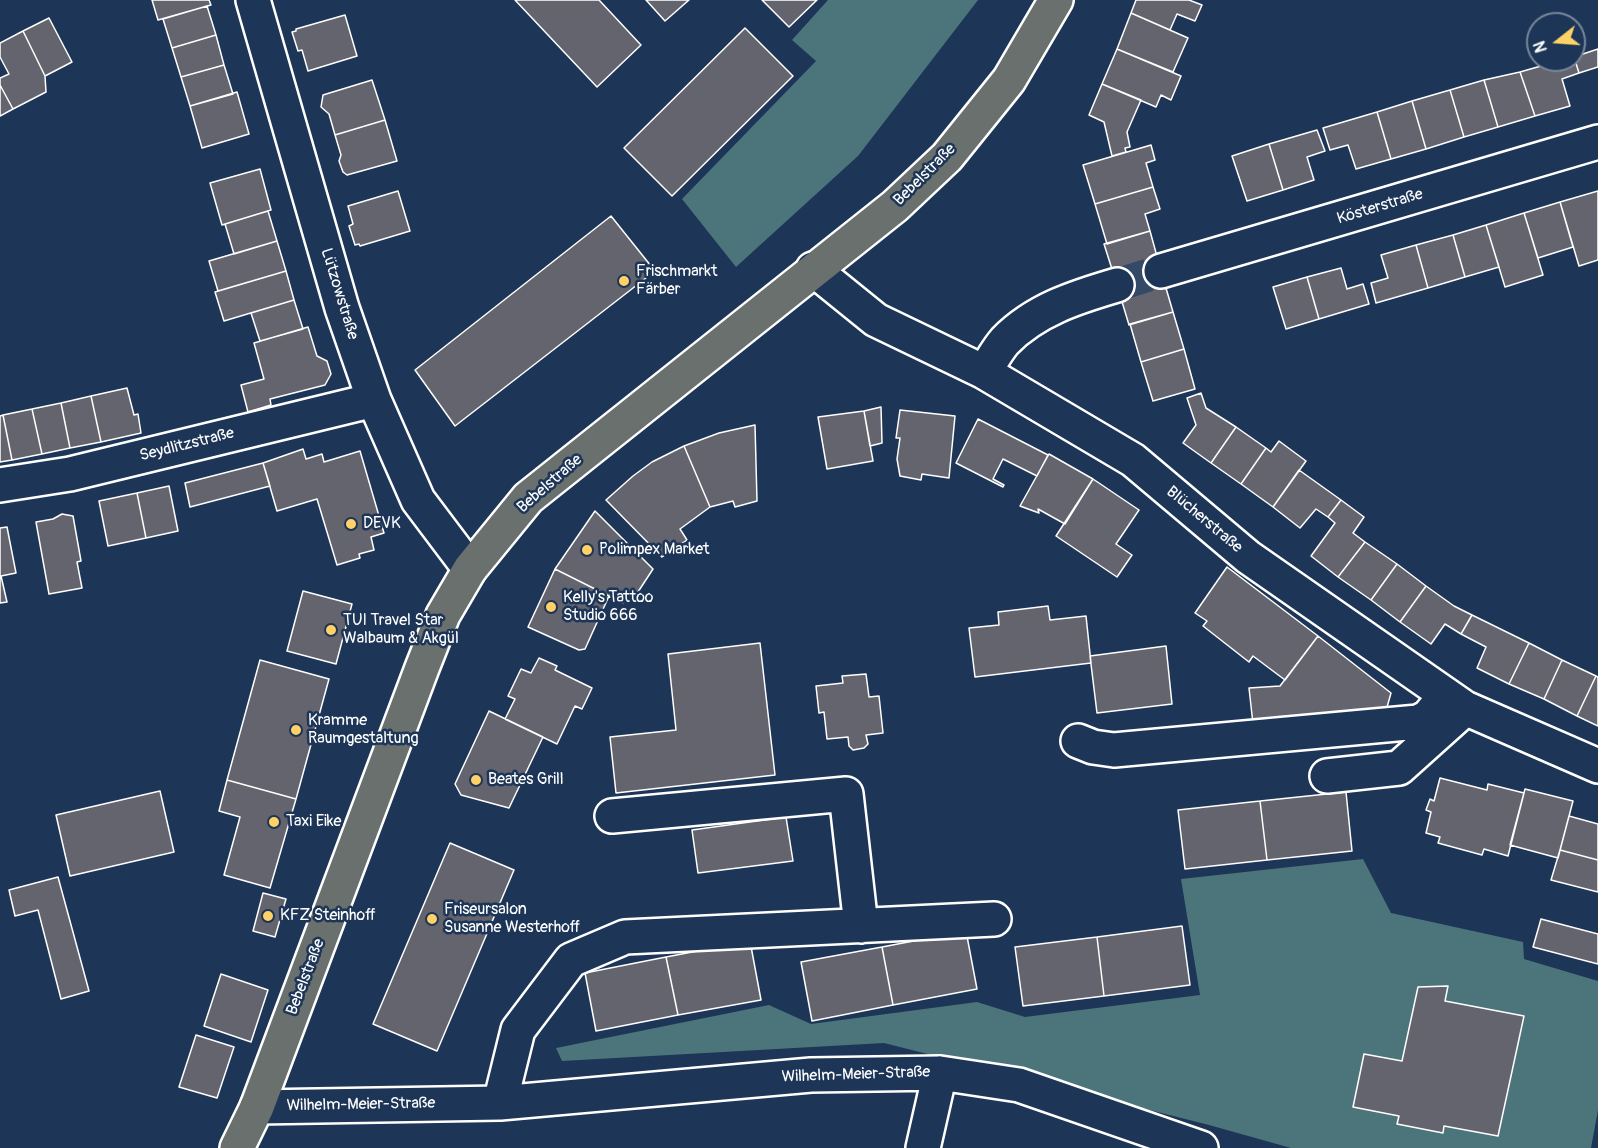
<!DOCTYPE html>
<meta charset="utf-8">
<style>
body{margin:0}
#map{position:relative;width:1598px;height:1148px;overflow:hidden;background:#1d3557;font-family:Pangolin,sans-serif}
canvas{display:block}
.north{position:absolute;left:1526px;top:12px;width:60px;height:60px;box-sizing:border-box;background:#1d3557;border:2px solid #77869a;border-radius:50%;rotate:253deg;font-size:16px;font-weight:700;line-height:24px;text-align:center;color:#fff}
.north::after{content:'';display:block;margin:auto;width:21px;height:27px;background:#ffd166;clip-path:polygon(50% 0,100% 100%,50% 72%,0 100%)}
</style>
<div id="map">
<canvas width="1598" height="1148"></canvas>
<div class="north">N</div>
</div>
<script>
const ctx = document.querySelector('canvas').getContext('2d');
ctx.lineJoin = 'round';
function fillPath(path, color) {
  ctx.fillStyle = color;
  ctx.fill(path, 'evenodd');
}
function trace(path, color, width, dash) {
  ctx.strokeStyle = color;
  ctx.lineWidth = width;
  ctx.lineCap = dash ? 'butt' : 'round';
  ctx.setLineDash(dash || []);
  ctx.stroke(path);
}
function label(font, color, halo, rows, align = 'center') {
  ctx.font = font + ' Pangolin,sans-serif';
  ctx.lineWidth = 5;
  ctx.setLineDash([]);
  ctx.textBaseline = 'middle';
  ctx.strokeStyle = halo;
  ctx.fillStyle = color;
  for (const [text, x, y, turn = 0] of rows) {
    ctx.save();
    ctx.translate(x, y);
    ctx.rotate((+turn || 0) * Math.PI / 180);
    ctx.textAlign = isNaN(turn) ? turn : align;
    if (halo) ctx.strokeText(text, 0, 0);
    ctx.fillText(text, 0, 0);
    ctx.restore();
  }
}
fillPath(new Path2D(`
 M828 0H978L858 156 736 267 682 199 816 61 792 40Z
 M1363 859 1391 913 1523 942 1524 959 1598 981V1110L1591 1148H1291L1209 1125 884 1043 562 1061 556 1048 769 1005 811 1024 977 1002 1025 1017 1200 995 1181 879Z`), '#4b757a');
const building = new Path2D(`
 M152 0H209L211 5 158 20Z
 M515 0H599L641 45 597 87Z
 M646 0H689L665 21Z
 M762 0H817L789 27Z
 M1136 0H1189L1202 5 1195 21 1177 14 1170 30 1131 13Z
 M207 6 216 35 172 48 163 19Z
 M1131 13 1188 38 1173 72 1117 49Z
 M345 15 357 56 308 71 302 50 298 51 292 32 296 31V29Z
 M49 18 72 62 45 76 23 31Z
 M745 28 793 76 672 196 624 148Z
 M23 31 45 76 46 92 13 109 0 85V78L9 74 0 57V43Z
 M216 35 224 65 181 77 172 48Z
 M1117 49 1181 76 1171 100 1161 95 1156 107 1102 84Z
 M1598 49V67L1579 73 1574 57Z
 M1574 57 1579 73 1562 79 1570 106 1535 116 1520 72 1562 60H1574Z
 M224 65 233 94 190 106 181 77Z
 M1520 72 1535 116 1498 127 1484 80Z
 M372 80 385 120 335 135 329 114 321 107 323 95Z
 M1484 80 1498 127 1464 137 1450 90Z
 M1102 84 1141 100 1127 132 1130 147 1125 148 1126 152 1112 156 1104 122 1089 115Z
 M0 85 13 109 0 116Z
 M1450 90 1464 137 1426 149 1412 101Z
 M237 92 249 134 202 148 190 106Z
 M1412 101 1426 149 1391 159 1377 112Z
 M1377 112 1391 159 1356 169 1348 145 1330 150 1323 128Z
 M385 120 397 161 347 175 343 172 339 161 341 155 335 135Z
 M1317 130 1325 151 1307 157 1314 180 1283 190 1269 144Z
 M1269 144 1283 190 1247 201 1232 156Z
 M1151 145 1155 160 1146 163 1153 187 1095 204 1083 165Z
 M260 169 271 210 222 225 210 183Z
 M1153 187 1160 209 1145 214 1150 231 1107 244 1095 204Z
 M398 191 410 231 360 246 359 244 355 245 349 226 353 224 348 206Z
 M1598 191V260L1579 266 1560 202Z
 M1560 202 1573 247 1538 258 1524 213Z
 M268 211 277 241 234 254 225 224Z
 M1524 213 1543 275 1505 287 1486 225Z
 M611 216 655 271 455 426 415 370Z
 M1486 225 1499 267 1465 277 1453 235Z
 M1150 231 1161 271 1117 285 1104 244Z
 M1453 235 1465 277 1428 288 1416 245Z
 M277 241 286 271 218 291 209 261Z
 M1416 245 1428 288 1376 303 1371 283 1388 278 1381 255Z
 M1341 268 1347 289 1363 284 1369 304 1319 319 1307 277Z
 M286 271 294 300 224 321 215 292Z
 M1161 271 1173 312 1129 325 1117 285Z
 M1307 277 1319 319 1286 329 1273 287Z
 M294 300 303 329 260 341 251 313Z
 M1173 312 1184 349 1141 362 1130 324Z
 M308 327 317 356 327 361 331 374 325 385 270 399 271 405 248 412 241 385 264 379 254 343Z
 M1184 349 1195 389 1153 401 1141 362Z
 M127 388 134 415 138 414 141 433 101 442 91 396Z
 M1201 393 1206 408 1236 427 1211 463 1183 443 1196 425 1187 398Z
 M91 396 101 442 70 448 61 403Z
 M61 403 70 448 42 454 32 409Z
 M881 407 882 443 870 446 864 411Z
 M32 409 42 454 12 460 3 415Z
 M900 410 955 416 949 478 922 474 921 480 900 476 897 459 900 438H896Z
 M864 411 873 461 827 469 818 417Z
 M3 415 12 460 0 462V416Z
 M978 419 1048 455 1037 476 1003 459 993 479 1004 485 1003 487 956 463Z
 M755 425 757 501 735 507 733 501 710 507 684 446 719 433Z
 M1236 427 1266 448 1241 484 1211 463Z
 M1279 441 1306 461 1273 507 1241 484 1266 448 1271 452Z
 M684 446 710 507 680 529 687 540 662 557 606 500 633 476 652 462Z
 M303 449 306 459 322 454 324 462 360 451 384 533 371 537 374 550 359 554 360 558 337 565 317 499 277 511 263 463Z
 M1049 454 1093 479 1065 524 1038 509 1039 513 1020 506Z
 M263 463 270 486 190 507 185 483Z
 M1299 470 1341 500 1328 517 1316 509 1300 528 1273 507Z
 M1093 479 1139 510 1116 544 1132 555 1117 577 1056 536Z
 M169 486 178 531 146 538 137 493Z
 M137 493 146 538 108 546 99 501Z
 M1341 500 1364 517 1353 533 1365 542 1338 577 1311 556 1335 523 1328 517Z
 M595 511 653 569 636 595 631 592 623 603 555 569Z
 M62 514 73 516 81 561 77 562 82 588 49 594 36 522 53 519Z
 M7 527 16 573 1 576 7 602 0 603V528Z
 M1365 542 1397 564 1371 600 1338 577Z
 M1397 564 1426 586 1400 622 1371 600Z
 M1227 567 1318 636 1285 680 1253 656 1249 662 1203 626 1207 621 1195 613Z
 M555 569 609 596 585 649 579 650 528 627Z
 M1426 586 1454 606 1472 615 1461 634 1445 624 1431 644 1400 622Z
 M303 591 352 604 336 664 287 651Z
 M1048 606 1050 620 1086 616 1091 663 975 677 969 628 999 625 998 612Z
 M1472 615 1529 643 1509 684 1477 668 1486 647 1461 634Z
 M1318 636 1391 693 1384 718 1254 733 1249 688 1280 686Z
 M760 643 775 775 616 793 610 737 676 730 668 654Z
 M1529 643 1562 660 1544 699 1509 684Z
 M1166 646 1172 704 1097 713 1090 656Z
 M539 658 557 666 555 670 592 688 582 709 575 706 557 744 505 719 515 699 508 696 521 669 531 673Z
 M260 660 329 679 296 799 227 780Z
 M1562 660 1596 676 1577 716 1544 699Z
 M866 674 869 697 879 696 883 733 866 735 868 744 864 748 853 750 849 746 848 737 827 739 824 712 819 713 816 686 843 683 842 676Z
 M1596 676 1598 677V726L1577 716Z
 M489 711 543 737 509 808 461 795 455 784Z
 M1440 778 1487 790 1488 784 1524 793 1508 856 1484 849 1482 855 1438 843 1440 837 1426 833 1431 812 1426 810 1430 799 1434 801Z
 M227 780 296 799 270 888 224 875 240 817 219 811Z
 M1525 789 1573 801 1558 858 1510 845Z
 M160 791 174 852 70 876 56 815Z
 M1346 792 1352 851 1267 860 1260 801Z
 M1260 801 1267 860 1185 869 1178 810Z
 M1569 816 1598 824V860L1560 850Z
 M786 817 793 861 698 873 692 830Z
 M450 843 514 870 437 1051 373 1024Z
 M1560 850 1598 860V892L1551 880Z
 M58 877 89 991 61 999 38 910 15 916 9 890Z
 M263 893 286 899 275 937 253 931Z
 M1541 919 1598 934V964L1533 947Z
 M1182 926 1190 985 1104 996 1097 937Z
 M966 931 977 989 893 1005 882 947Z
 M1097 937 1104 996 1023 1006 1015 947Z
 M750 941 761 1000 678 1015 666 957Z
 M882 947 893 1005 812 1021 801 962Z
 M666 957 678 1015 596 1031 585 973Z
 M221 974 268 990 251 1042 204 1026Z
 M1448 986 1445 1001 1524 1016 1498 1136 1444 1126 1443 1133 1397 1124 1399 1116 1353 1107 1364 1054 1402 1061 1418 987Z
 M196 1035 234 1047 217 1098 179 1087Z`);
fillPath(building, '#63646d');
trace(building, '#fff', 1.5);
trace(new Path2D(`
 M1117 285 1161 271`), '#344968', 33, [33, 16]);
const minor = new Path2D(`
 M253 0 342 308 374 400 418 500 470 569
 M813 269 876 320 984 372 1133 460 1248 557 1465 708 1598 766
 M1161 271 1598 142
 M984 372C991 362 997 350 1005 341 1035 310 1076 297 1117 285
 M0 485 70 474 374 400
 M1078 741 1093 747 1114 750 1418 722 1428 717 1446 695
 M1327 776 1399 768 1458 715
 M612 816 846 794 861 926
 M500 1103 518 1030 571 960 625 937 994 919
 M257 1107 500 1103 811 1075 940 1073 1019 1085 1201 1148
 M923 1148 940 1073`);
const major = new Path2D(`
 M237 1148 257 1107 422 668 443 615 470 569 528 498 895 206 947 157 1009 80 1056 0`);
trace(minor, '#fff', 38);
trace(major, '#fff', 38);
trace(minor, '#1d3557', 33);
trace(major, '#6a706d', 33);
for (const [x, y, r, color] of [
 [624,281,6,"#ffd166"],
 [351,524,6,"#ffd166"],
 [587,550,6,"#ffd166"],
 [551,607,6,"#ffd166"],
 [331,630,6,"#ffd166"],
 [296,730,6,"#ffd166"],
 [476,780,6,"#ffd166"],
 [274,822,6,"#ffd166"],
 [268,916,6,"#ffd166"],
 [432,919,6,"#ffd166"]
]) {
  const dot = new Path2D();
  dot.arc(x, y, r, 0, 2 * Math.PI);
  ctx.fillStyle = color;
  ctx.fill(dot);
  trace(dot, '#1d3557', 2);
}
label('16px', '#fff', '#1d3557', [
 ["Bebelstraße",925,175,-45],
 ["Kösterstraße",1380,207,-17],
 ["Lützowstraße",339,294,73],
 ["Seydlitzstraße",187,445,-14],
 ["Bebelstraße",550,484,-41],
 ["Blücherstraße",1204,520,40],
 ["Bebelstraße",306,977,-69],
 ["Wilhelm-Meier-Straße",856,1075,-2],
 ["Wilhelm-Meier-Straße",361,1105,-1]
]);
label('16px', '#fff', '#1d3557', [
 ["Frischmarkt",636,272],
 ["Färber",636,290],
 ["DEVK",363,524],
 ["Polimpex Market",599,550],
 ["Kelly's Tattoo",563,598],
 ["Studio 666",563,616],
 ["TUI Travel Star",343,621],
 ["Walbaum & Akgül",343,639],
 ["Kramme",308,721],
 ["Raumgestaltung",308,739],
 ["Beates Grill",488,780],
 ["Taxi Eike",286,822],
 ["Friseursalon",444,910],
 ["Susanne Westerhoff",444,928],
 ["KFZ Steinhoff",280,916]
], 'left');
</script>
